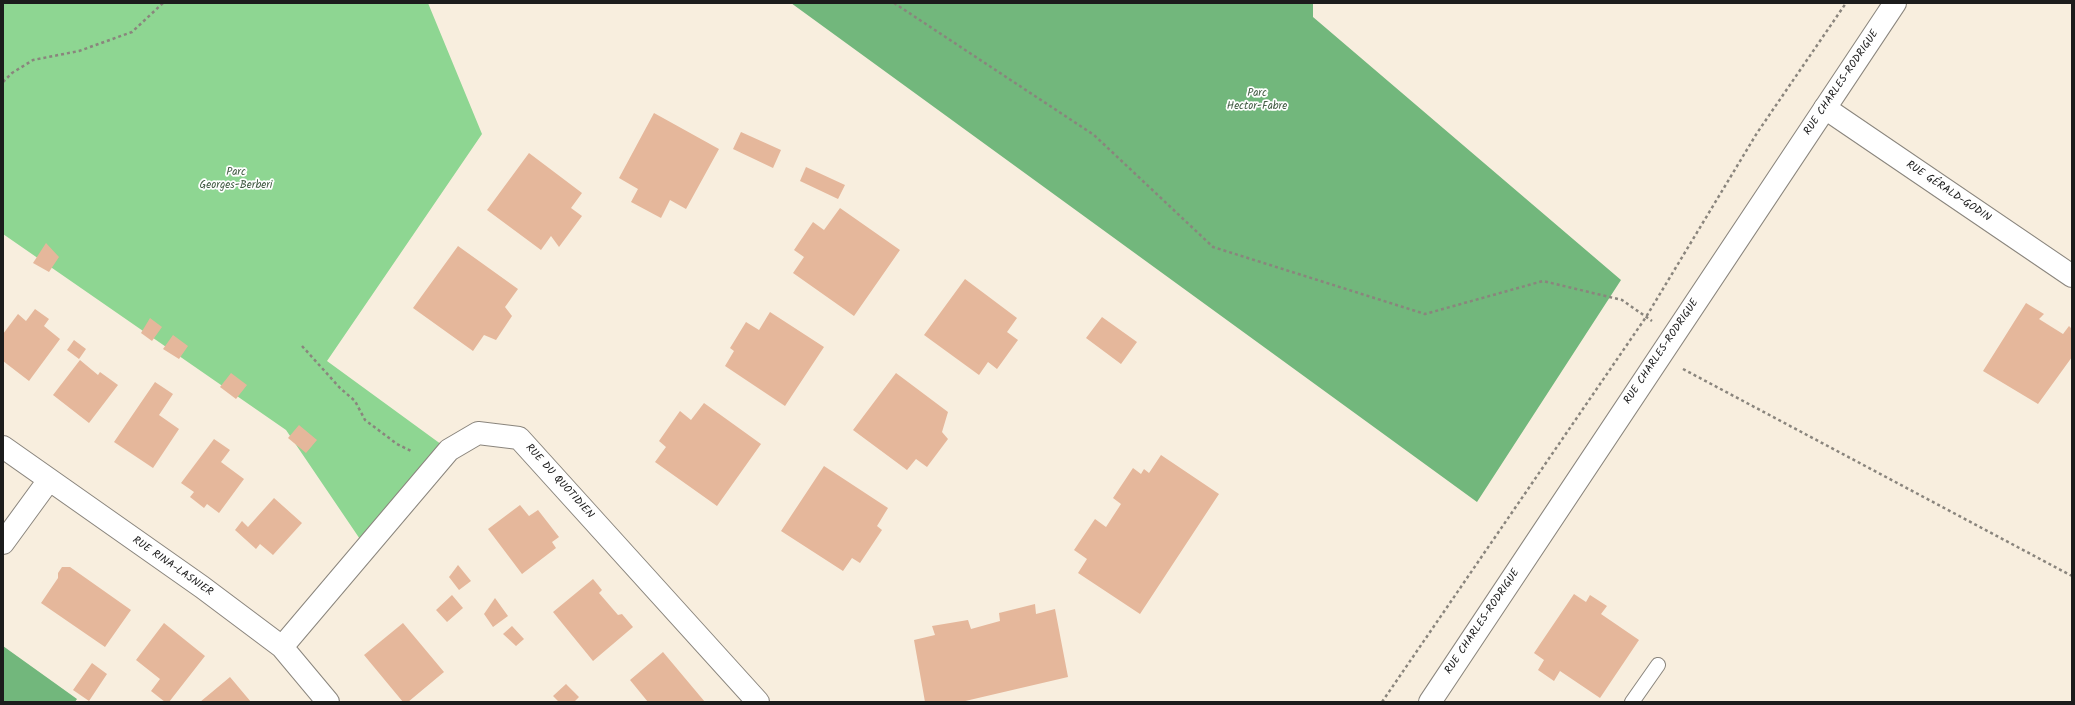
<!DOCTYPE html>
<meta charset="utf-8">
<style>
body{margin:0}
#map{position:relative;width:2075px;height:705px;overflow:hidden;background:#f8eede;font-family:Kalam,sans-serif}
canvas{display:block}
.frame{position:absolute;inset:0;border:4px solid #1c1c1c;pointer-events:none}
</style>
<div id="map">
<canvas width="2075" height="705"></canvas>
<div class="frame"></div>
</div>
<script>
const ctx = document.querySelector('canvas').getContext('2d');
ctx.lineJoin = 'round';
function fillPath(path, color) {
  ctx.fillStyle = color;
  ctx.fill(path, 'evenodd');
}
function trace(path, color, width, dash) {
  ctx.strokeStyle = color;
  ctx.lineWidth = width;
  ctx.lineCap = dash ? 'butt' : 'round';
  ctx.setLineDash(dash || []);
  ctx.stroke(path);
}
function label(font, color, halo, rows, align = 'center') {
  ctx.font = font + ' Kalam,sans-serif';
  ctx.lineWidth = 3.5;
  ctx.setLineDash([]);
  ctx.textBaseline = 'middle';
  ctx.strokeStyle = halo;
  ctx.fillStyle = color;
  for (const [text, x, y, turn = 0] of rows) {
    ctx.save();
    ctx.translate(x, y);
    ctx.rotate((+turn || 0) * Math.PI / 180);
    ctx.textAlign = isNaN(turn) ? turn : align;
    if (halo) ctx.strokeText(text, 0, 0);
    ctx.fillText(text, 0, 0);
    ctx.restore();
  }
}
fillPath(new Path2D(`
 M3 3H428L482 134 327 361 449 450 366 548 286 430 3 234Z`), '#8ed692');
fillPath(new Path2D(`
 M791 3H1313V17L1621 280 1477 502Z
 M3 646 77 699 75 702H3Z`), '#72b77c');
fillPath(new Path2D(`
 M654 113 719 149 686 209 670 200 661 218 631 202 638 189 619 178Z
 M741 132 781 150 773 168 733 149Z
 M529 153 582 193 571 208 582 216 559 247 551 236 541 250 487 210Z
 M806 167 845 185 838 199 800 181Z
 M840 208 900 250 854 316 793 273 804 257 794 250 813 222 824 230Z
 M46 243 59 257 49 272 33 263Z
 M458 246 518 289 505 307 512 316 496 340 484 335 473 351 413 308Z
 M965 279 1017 318 1007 332 1018 340 997 369 988 362 979 375 924 335Z
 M2026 303 2044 314 2039 319 2063 334 2069 326 2072 329V357L2038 404 1983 371Z
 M35 309 49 319 44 326 60 339 29 381 3 361V334L18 314 26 321Z
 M770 312 824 347 785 406 725 366 734 351 730 348 746 322 759 330Z
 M1102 317 1137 342 1121 364 1086 338Z
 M150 318 162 327 152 341 141 333Z
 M173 335 188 346 179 359 163 349Z
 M74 340 86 349 79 359 67 350Z
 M80 360 98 375 100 372 118 385 89 423 53 395Z
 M231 373 247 385 236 399 220 387Z
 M896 373 948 412 942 432 948 439 927 467 916 459 907 470 853 430Z
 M155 382 173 394 159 415 179 429 153 468 114 442Z
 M704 403 761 444 717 506 655 462 666 447 659 441 680 411 691 420Z
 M299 425 317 440 306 453 288 438Z
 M214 439 230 450 221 462 244 479 219 513 207 504 204 508 190 497 194 492 181 483Z
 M1161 455 1219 494 1140 614 1078 573 1087 559 1074 550 1095 519 1106 527 1121 504 1113 498 1133 468 1141 474 1144 469 1149 473Z
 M824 466 888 508 877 526 882 530 860 563 852 558 843 571 781 531Z
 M274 498 302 523 273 555 260 544 256 549 235 530 242 521 248 527Z
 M520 505 529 516 538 510 559 537 552 542 556 548 522 574 488 529Z
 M458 565 471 581 459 590 449 577Z
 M62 567H70L131 610 105 647 41 603 58 578V573Z
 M593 579 602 590 599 593 618 615 622 614 633 627 593 661 553 612Z
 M1574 594 1586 602 1590 595 1607 606 1601 614 1639 640 1600 698 1560 671 1554 681 1538 670 1544 660 1534 653Z
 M452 595 463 608 447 622 436 610Z
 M495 598 508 616 493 627 484 614Z
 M1035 604 1036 614 1055 609 1068 677 961 702H925L914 640 935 635 932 626 968 620 971 629 1000 621 999 613Z
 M164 623 205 656 169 702H165L151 691 160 679 136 660Z
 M403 623 444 672 408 702H403L364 655Z
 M512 626 524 639 516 646 503 634Z
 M663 652 705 702H648L630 680Z
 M92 663 107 674 89 701 73 690Z
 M230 677 251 702H200Z
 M566 684 579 697 574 702H559L553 696Z`), '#e5b79b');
const service = new Path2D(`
 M1632 702 1658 665`);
const minor = new Path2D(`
 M1825 108 2072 276
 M3 447 202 587 282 647 328 702
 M3 543 49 480
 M282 647 449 450 478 433 519 438 758 702`);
const tertiary = new Path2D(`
 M1430 702 1895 3`);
trace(service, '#8a857d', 16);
trace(minor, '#8a857d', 24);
trace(tertiary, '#8a857d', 24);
trace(new Path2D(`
 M894 3 1094 135 1213 247 1425 314 1543 281 1622 300 1652 321
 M3 82 12 73 33 60 79 51 132 32 163 3
 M302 346 340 388 355 401 365 420 397 444 413 452
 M1683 369 2072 576
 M1382 702 1646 317 1757 133 1846 3`), '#8a857d', 2.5, [3, 3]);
trace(service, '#fff', 14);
trace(minor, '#fff', 22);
trace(tertiary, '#fff', 22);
label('11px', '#1c1c1c', '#fff', [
 ["RUE CHARLES-RODRIGUE",1842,83,-56],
 ["RUE GÉRALD-GODIN",1948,192,34],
 ["RUE CHARLES-RODRIGUE",1662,352,-56],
 ["RUE DU QUOTIDIEN",559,482,48],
 ["RUE RINA-LASNIER",172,567,35],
 ["RUE CHARLES-RODRIGUE",1483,622,-56]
]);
label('11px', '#445d45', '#fff', [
 ["Parc",1257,94],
 ["Hector-Fabre",1257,107],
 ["Parc",236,173],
 ["Georges-Berberi",236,186]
]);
</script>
